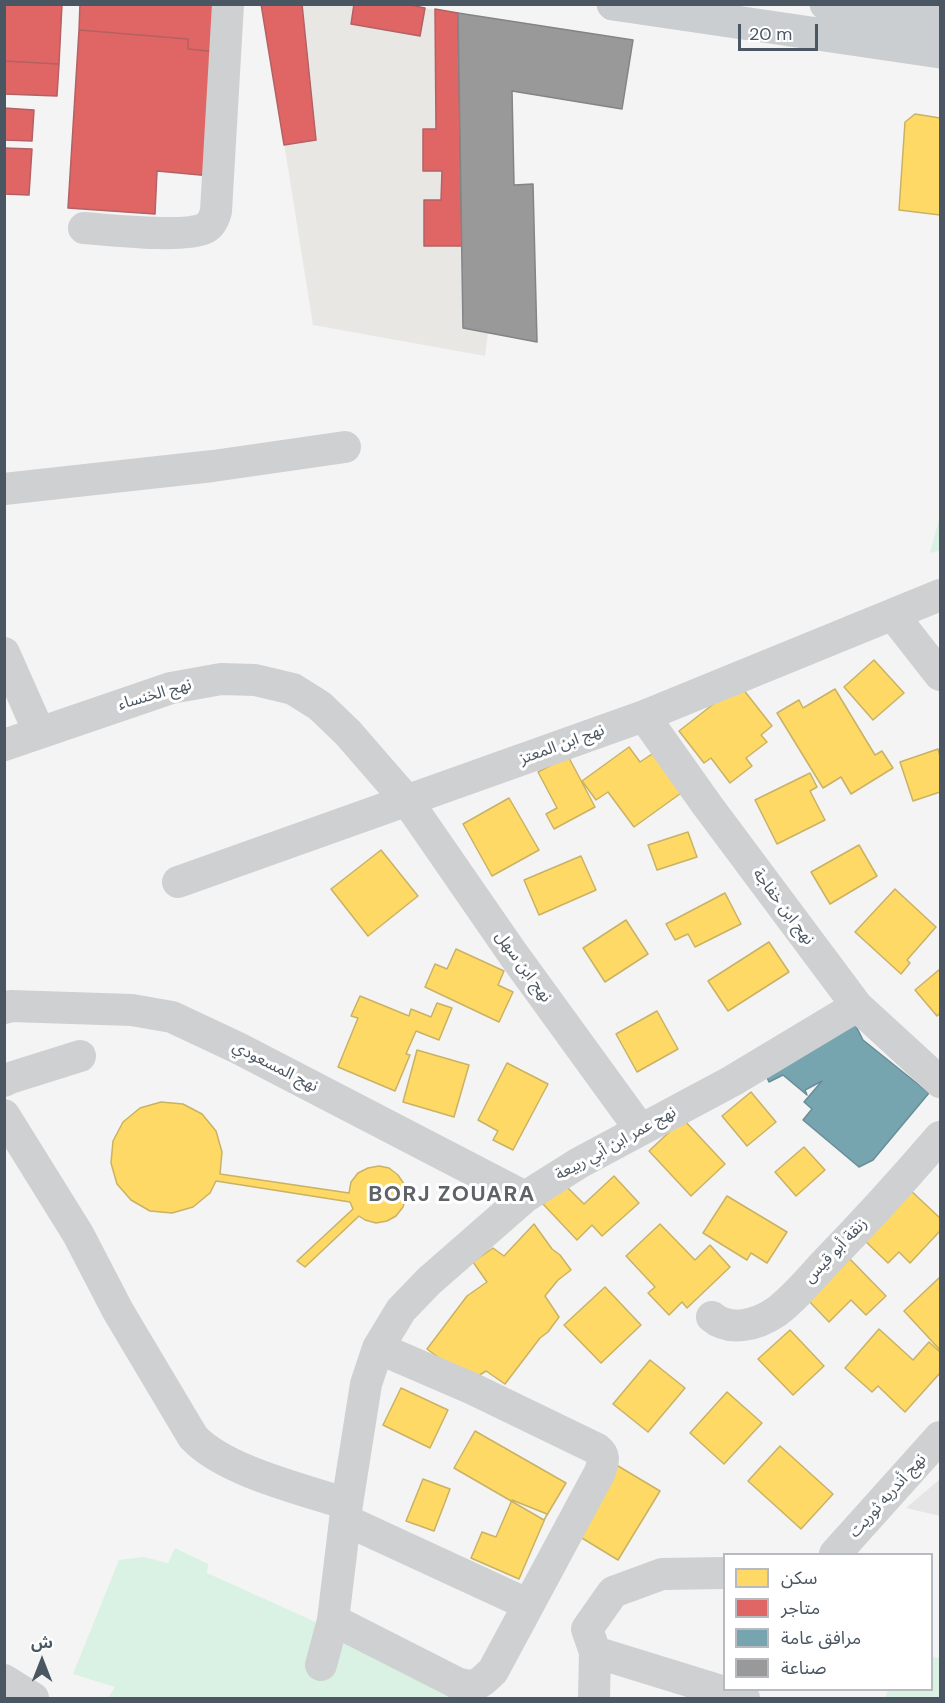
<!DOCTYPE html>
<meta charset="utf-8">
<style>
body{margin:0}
#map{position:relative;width:945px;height:1703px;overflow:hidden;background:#f4f4f4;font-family:"DM Sans","Noto Sans Arabic",sans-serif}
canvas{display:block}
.frame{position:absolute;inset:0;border:6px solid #4a5661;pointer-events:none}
.legend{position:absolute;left:723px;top:1553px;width:210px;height:138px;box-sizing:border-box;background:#fff;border:2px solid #b7bbc0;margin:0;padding:8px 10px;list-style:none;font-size:18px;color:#4a5661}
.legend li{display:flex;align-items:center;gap:12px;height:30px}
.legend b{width:30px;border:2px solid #b7bbc0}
.north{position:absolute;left:12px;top:1631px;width:60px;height:60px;-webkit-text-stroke:4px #fff;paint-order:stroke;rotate:0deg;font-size:16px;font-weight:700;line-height:24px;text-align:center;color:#4a5661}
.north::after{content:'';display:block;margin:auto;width:21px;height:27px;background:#4a5661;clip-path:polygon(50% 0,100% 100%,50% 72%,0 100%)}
.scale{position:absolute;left:738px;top:24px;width:80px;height:27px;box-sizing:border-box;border:3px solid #4a5661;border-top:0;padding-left:8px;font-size:18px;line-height:21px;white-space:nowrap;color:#4a5661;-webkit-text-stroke:4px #fff;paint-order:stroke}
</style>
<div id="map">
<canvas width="945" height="1703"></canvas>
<div class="frame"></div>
<ul class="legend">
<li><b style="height:16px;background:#ffd966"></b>سكن</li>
<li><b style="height:16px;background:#e06666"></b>متاجر</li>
<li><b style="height:16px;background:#76a5af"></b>مرافق عامة</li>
<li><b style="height:16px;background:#999"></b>صناعة</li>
</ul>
<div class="north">ش</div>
<div class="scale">20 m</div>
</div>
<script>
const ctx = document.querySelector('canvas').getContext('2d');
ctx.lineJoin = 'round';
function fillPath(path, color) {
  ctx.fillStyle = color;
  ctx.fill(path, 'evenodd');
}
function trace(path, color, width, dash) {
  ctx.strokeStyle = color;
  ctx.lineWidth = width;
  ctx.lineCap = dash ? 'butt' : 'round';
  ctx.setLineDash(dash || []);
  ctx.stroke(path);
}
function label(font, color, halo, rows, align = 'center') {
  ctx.font = font + ' "DM Sans","Noto Sans Arabic",sans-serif';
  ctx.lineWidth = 6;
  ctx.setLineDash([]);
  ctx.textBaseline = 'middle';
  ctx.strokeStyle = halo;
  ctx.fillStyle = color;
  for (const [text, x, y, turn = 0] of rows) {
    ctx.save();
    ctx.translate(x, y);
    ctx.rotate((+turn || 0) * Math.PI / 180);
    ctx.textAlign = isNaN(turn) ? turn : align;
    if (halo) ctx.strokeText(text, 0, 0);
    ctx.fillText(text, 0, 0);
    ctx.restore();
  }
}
fillPath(new Path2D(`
 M262 5H405L458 13 463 328 488 333 485 356 313 325Z`), '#e8e7e3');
fillPath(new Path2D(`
 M940 1479V1516L906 1508Z`), '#e6e5e6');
fillPath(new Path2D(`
 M940 516V550L930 553Z
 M175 1548 208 1564 207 1573 331 1629 463 1698H108L115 1687 73 1674 119 1560 143 1557 168 1563Z
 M932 1657 940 1658V1698H885L888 1690H932Z`), '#d9f2e3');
const homes = new Path2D(`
 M915 114 940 118V215L899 210 905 122Z
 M874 660 904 693 873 720 844 687Z
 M739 684 772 726 761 735 767 742 746 758 752 766 730 783 711 758 704 763 679 731Z
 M835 689 875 755 882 751 893 768 851 794 841 777 823 788 777 713 799 700 803 708Z
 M629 747 640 762 655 752 684 791 634 827 608 792 596 800 582 781Z
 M938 749 940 756V792L913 801 900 762Z
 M568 756 595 807 554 829 546 814 557 808 538 772Z
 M810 773 817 787 810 791 825 820 777 844 755 800Z
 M509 798 539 850 492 876 463 824Z
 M688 832 697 857 657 870 648 845Z
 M859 845 877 876 830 904 811 872Z
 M381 850 418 896 368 936 331 889Z
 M581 856 596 890 539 915 524 880Z
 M895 889 936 927 907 960 910 963 901 974 855 932Z
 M725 893 741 924 695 947 688 934 675 940 666 924Z
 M626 920 648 954 605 982 583 948Z
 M769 942 789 972 728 1011 708 981Z
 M456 949 504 971 498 985 513 992 499 1022 425 987 435 964 447 969Z
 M940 969V1013L937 1016 915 990Z
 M360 996 409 1016 411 1009 431 1017 437 1003 452 1008 439 1040 416 1031 406 1054 410 1055 395 1091 338 1067 358 1018 351 1016Z
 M657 1011 678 1049 637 1072 616 1034Z
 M417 1050 469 1065 454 1117 403 1102Z
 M507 1063 548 1084 513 1150 493 1140 498 1131 478 1120Z
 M751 1092 776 1122 747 1146 722 1116Z
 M161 1102 183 1104 202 1114 216 1131 222 1152 220 1174 349 1193 351 1182 358 1173 368 1168 379 1166 389 1168 398 1175 404 1184 406 1196 403 1207 396 1216 387 1221 376 1223 365 1220 359 1216 305 1267 297 1261 353 1209 350 1202 216 1181 210 1193 193 1207 172 1213 150 1211 131 1200 117 1184 111 1163 113 1141 123 1122 140 1108Z
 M683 1119 725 1164 691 1196 649 1151Z
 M804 1147 825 1170 796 1196 775 1172Z
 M614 1176 639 1203 602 1236 592 1225 577 1240 543 1204 564 1184 584 1204Z
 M908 1188 940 1218V1231L910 1263 899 1252 888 1263 861 1237Z
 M727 1196 787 1232 767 1263 751 1253 747 1260 703 1233Z
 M534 1224 552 1249 560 1255 571 1270 558 1280 545 1296 559 1317 548 1332 540 1338 505 1384 486 1371 470 1381 427 1349 467 1296 487 1282 473 1262 493 1248 504 1256Z
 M660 1224 695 1260 710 1245 730 1267 687 1308 682 1302 669 1315 648 1293 655 1287 626 1256Z
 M849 1258 886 1296 866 1315 851 1300 829 1322 807 1299Z
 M940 1277V1350L904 1311Z
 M605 1287 641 1325 601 1363 564 1325Z
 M879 1329 913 1360 929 1342 940 1352V1373L905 1412 878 1386 872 1392 845 1368Z
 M790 1330 824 1366 793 1395 758 1359Z
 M650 1360 685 1388 648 1432 613 1404Z
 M401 1388 448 1410 430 1448 383 1425Z
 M727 1392 762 1423 724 1464 690 1433Z
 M475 1431 566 1483 544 1520 454 1468Z
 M780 1446 833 1494 801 1529 748 1481Z
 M613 1463 660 1491 618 1560 572 1532Z
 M423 1479 450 1489 434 1531 406 1521Z
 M512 1500 547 1514 519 1579 471 1558 482 1532 496 1537Z`);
fillPath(homes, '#ffd966');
trace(homes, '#c9b264', 1.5);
const shops = new Path2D(`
 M4 4H62L59 64 4 61Z
 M80 4H222L219 52 188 49V39L79 30Z
 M261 4H302L316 140 284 145Z
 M354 4H405L425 8 420 36 351 24Z
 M435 9 458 13 462 246H424V200H441L442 171H423V129H436Z
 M79 30 188 39V49L219 52 211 176 157 171 155 214 68 208Z
 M4 61 59 64 57 96 4 94Z
 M4 108 34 110 32 141 4 140Z
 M4 148 32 149 29 195 4 194Z`);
fillPath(shops, '#e06666');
trace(shops, '#b36164', 1.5);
const public = new Path2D(`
 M853 1020 863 1040 929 1093 873 1160 859 1167 803 1120 812 1109 804 1102 822 1081 805 1090 807 1095 783 1075 769 1082 761 1065Z`);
fillPath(public, '#76a5af');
trace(public, '#698d98', 1.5);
const industry = new Path2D(`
 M458 13 633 40 622 109 512 91 514 185 533 184 537 342 463 328Z`);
fillPath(industry, '#999');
trace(industry, '#818588', 1.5);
trace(new Path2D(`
 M84 228C111 230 181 238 203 229 211 226 214 219 216 211L228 4
 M4 489 213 466 345 447
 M893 615 940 675
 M4 653 39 732
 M644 716 707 805 857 1006 940 1082
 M4 745 171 688 221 679 255 680 293 689 320 706 348 733 408 802 513 954 640 1129
 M178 882 644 716 940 595
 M4 1008 11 1006 132 1010 172 1017 238 1048 525 1197
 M4 1081 10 1078 80 1056
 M4 1115 78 1234 118 1311 193 1437C224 1471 302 1489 347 1504
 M712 1317C730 1332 757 1325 776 1312 794 1299 810 1279 825 1263 865 1222 903 1180 940 1137
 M345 1520 527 1604
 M835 1554 940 1437
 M333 1620 457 1683C476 1689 479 1684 493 1671L600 1472C603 1462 606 1456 597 1449L473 1389 378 1348
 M595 1652 744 1698
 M321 1665 333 1620 347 1504 366 1384 378 1348 401 1310 429 1281 525 1197 579 1163 732 1081 857 1006
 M4 1680 33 1698
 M594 1698 595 1652 587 1629 613 1592 662 1574 724 1573`), '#ced0d2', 32);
trace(new Path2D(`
 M613 4 940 52
 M826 4 940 21`), '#caced1', 33);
label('16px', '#4a5661', '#fff', [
 ["نهج الخنساء",155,695,-16],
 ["نهج ابن المعتز",562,745,-20],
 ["نهج ابن خفاجة",783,907,53],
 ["نهج ابن سهل",523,967,54],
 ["نهج المسعودي",275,1067,27],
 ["نهج عمر ابن أبي ربيعة",616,1144,-29],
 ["زنقة أبو قيس",836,1251,-46],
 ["نهج أندريه ثوريت",888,1496,-48]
]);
ctx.letterSpacing = '1.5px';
label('bold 22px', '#5f6368', '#fff', [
 ["BORJ ZOUARA",452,1195]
]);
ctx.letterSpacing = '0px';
</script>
